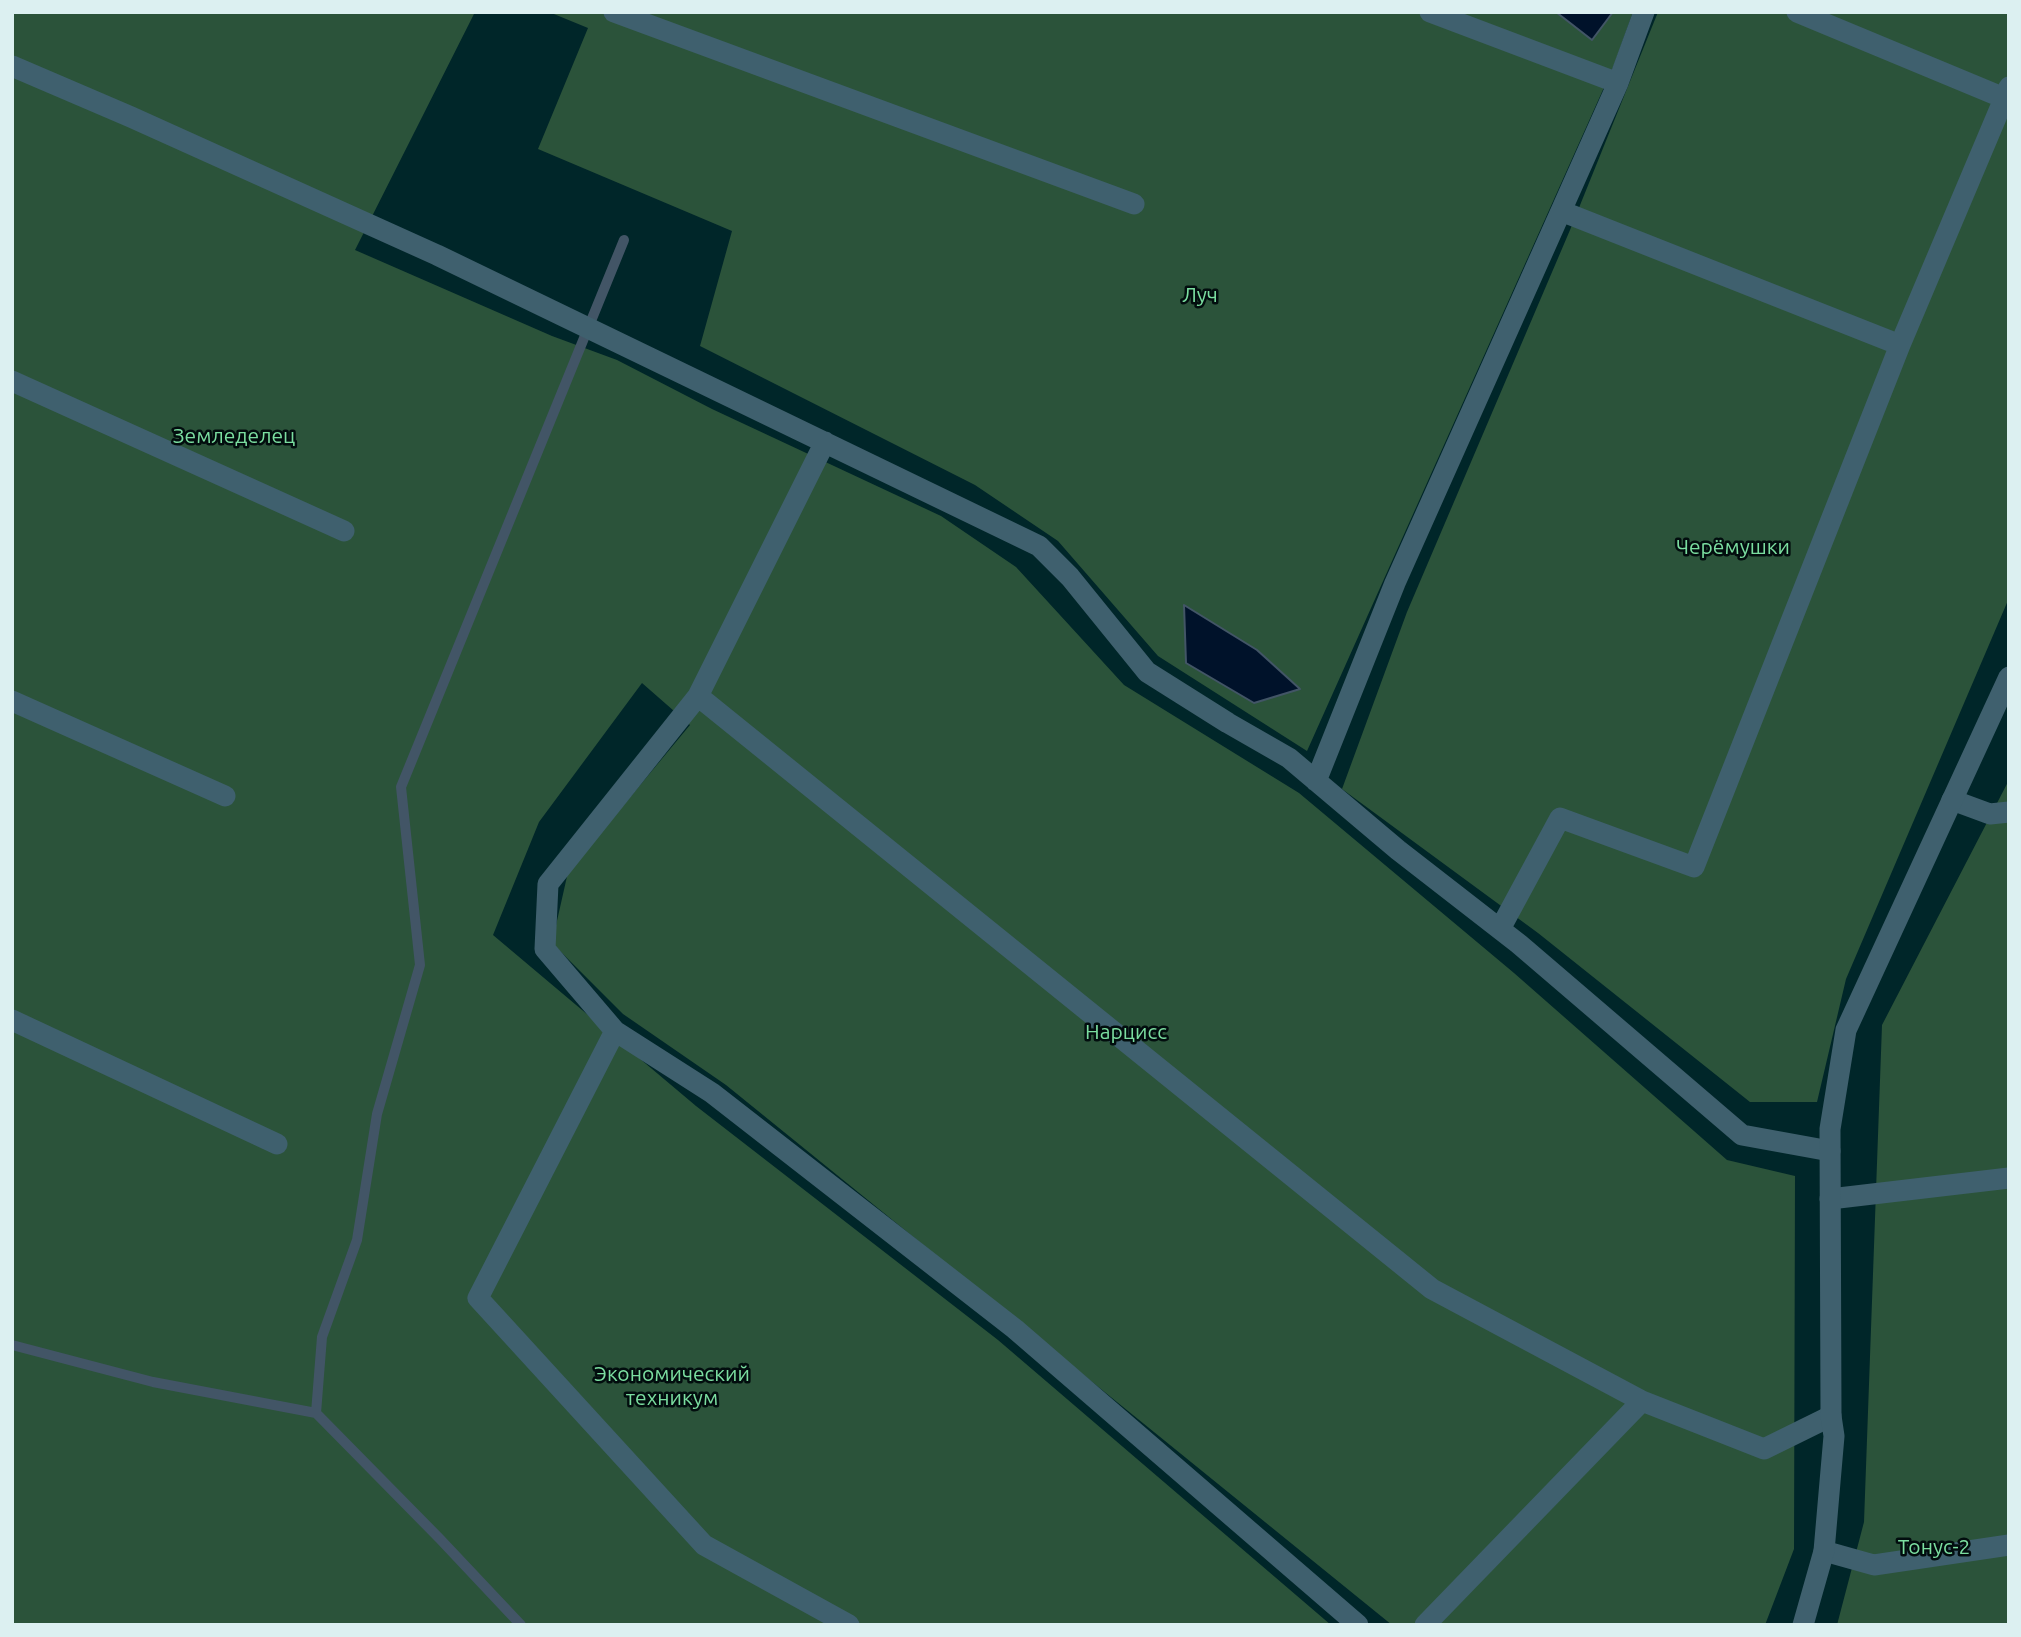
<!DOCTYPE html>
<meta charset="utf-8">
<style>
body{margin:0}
#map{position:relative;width:2021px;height:1637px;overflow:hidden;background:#002629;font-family:Ubuntu,sans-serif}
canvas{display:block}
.frame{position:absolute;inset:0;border:14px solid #dcf0f1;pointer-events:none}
</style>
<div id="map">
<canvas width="2021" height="1637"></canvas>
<div class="frame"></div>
</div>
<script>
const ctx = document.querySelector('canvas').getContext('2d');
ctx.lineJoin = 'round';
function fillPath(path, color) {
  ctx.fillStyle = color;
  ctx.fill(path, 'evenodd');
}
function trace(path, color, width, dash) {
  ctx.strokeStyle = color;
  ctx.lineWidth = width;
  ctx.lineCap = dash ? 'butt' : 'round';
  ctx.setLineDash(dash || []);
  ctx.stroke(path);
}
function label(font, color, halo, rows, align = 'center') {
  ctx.font = font + ' Ubuntu,sans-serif';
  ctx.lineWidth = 5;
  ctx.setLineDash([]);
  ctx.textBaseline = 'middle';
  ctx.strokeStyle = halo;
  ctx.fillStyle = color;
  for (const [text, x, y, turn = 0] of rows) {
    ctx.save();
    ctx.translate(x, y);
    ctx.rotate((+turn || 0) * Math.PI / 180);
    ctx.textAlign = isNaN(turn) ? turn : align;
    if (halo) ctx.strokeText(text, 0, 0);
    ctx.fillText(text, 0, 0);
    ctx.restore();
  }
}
fillPath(new Path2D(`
 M12 12H475L355 250 552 336 617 360 712 409 941 516 1016 567 1124 685 1299 793 1514 973 1727 1160 1795 1176 1794 1549 1765 1625H1392L726 1085 623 1014 552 943 568 872 690 725 642 683 539 822 493 935 696 1106 998 1340 1331 1625H12Z
 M549 12H1633L1614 65 1307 751 1158 656 1058 541 975 485 700 346 732 231 538 149 588 28Z
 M1658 12H2009V598L1846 979 1817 1102H1750L1538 933 1342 789 1407 612 1570 230Z
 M2009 780V1625H1837L1864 1522 1882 1025Z`), '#2b533a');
const water = new Path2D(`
 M1556 12H1613L1592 40Z
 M1184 605 1257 650 1300 689 1254 703 1186 663Z`);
fillPath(water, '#00122a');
trace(water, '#425566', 2);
trace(new Path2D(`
 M12 1345 153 1382 316 1413 440 1539 521 1625
 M316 1413 322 1337 357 1240 377 1114 420 965 401 787 624 240`), '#425566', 10);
trace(new Path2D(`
 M614 12 1134 204
 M1430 12 1618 83
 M1797 12 2004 98
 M12 66 131 117 437 255 1039 546 1070 577 1147 672 1228 723 1289 758 1398 850 1519 944 1742 1135 1830 1151
 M1561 211 1618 83 1644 12
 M12 381 344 531
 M825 442 698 696 1432 1289 1642 1401 1764 1449 1831 1416
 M698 696 548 884 545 949 615 1031 478 1298 704 1545 849 1625
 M12 701 225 796
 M1316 781 1395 583 1561 211 1900 345
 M1952 800 1990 814 2009 812
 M1500 929 1560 818 1694 867 1900 345 2009 87
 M12 1020 277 1144
 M615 1031 712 1093 1015 1329 1358 1625
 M1830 1199 2009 1178
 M1824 1551 1874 1565 2009 1545
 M1425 1625 1642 1401`), '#3f606e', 21);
trace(new Path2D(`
 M1803 1625 1824 1551 1834 1436 1831 1416 1830 1129 1846 1030 2009 677`), '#3f606e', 21);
label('21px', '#7bdea0', '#020d0e', [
 ["Луч",1200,295],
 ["Земледелец",234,436],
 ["Черёмушки",1733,547],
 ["Нарцисс",1126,1032],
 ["Экономический",672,1374],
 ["техникум",672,1398],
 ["Тонус-2",1934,1547]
]);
</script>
